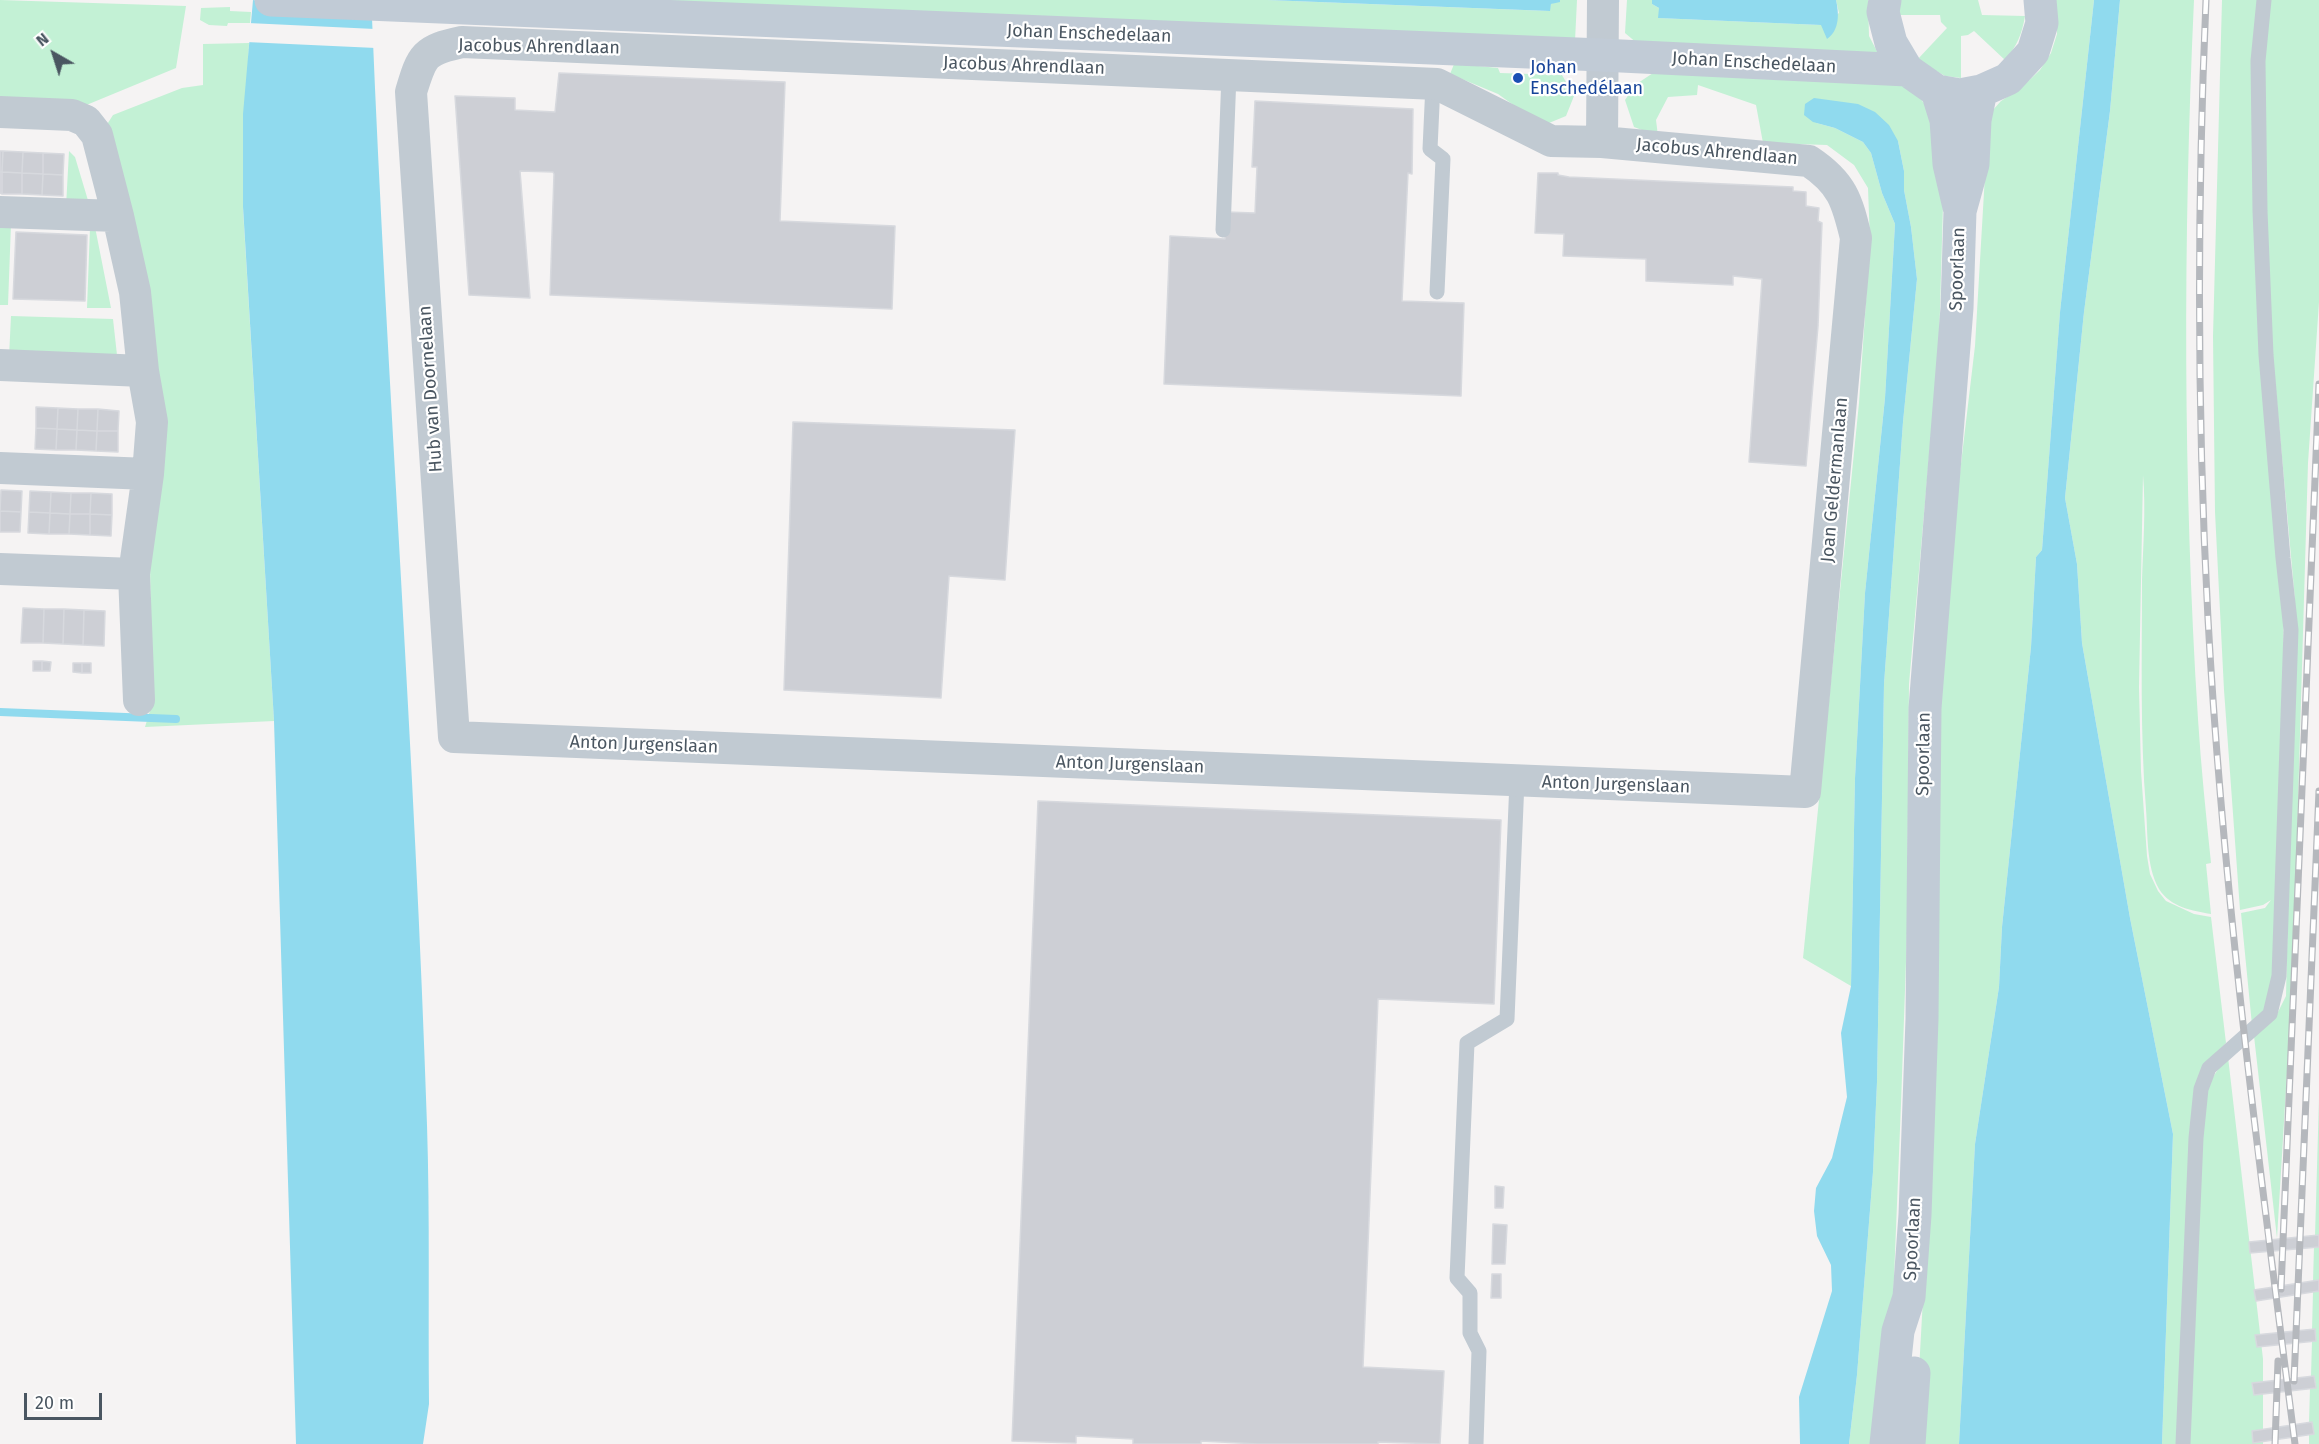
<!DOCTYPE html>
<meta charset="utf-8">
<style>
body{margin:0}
#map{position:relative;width:2319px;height:1444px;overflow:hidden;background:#f5f3f3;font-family:"Fira Sans",sans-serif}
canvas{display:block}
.north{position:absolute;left:24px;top:24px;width:60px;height:60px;-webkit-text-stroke:4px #fff;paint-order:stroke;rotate:321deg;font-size:16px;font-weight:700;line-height:24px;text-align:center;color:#4a5661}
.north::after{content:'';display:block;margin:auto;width:21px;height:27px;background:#4a5661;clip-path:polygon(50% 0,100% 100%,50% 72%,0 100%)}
.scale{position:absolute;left:24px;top:1393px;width:78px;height:27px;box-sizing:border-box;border:3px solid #4a5661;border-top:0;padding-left:8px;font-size:18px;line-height:21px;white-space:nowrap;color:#4a5661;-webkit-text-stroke:4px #fff;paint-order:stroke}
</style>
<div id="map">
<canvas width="2319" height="1444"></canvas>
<div class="north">N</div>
<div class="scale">20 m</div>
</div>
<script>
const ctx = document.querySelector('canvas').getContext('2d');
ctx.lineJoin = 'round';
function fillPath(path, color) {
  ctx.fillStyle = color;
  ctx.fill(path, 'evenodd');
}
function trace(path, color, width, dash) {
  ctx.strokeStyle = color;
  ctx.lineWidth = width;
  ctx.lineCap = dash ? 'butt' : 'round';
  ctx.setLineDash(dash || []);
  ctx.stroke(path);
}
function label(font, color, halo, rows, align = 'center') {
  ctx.font = font + ' "Fira Sans",sans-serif';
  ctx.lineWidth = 4.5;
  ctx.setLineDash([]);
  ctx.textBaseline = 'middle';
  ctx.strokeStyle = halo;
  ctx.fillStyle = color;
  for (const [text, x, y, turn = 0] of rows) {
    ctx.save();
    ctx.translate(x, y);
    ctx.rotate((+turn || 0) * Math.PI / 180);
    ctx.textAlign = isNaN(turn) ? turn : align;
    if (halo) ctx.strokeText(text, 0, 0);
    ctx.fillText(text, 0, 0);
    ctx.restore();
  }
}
fillPath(new Path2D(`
 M0 0 186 6 176 68 84 106 0 103Z
 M408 0H1267L1549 11 1551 4 1560 0H1577L1575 41Z
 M1627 0H1652V4L1659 8V18L1821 25 1839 13 1836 0H1868L1869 36 1881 59 1638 44 1625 33Z
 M1900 0H1978L1982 15 2025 16C2022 34 2017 46 2005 60L1974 31 1968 35 1961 36V78L1945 76 1917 60 1947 28 1941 22 1940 15H1898Z
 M2056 0H2094L2060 312 2042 550 2036 557 2031 647 2002 927 1999 987 1975 1144 1959 1444H1915L1923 1298 1943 641 1958 489 1975 346 1986 158 1992 111 2001 101 2022 87 2040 70 2051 53 2057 34Z
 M2120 0H2194C2183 239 2183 480 2198 719 2201 767 2206 815 2211 863L2206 864 2211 914C2193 911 2170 907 2159 889 2146 866 2148 835 2146 809 2140 733 2142 656 2142 580 2143 546 2146 509 2143 475L2139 687 2141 771 2147 856 2150 874 2158 891 2166 901 2194 914 2211 917 2226 1043 2204 1066 2177 1444H2162L2173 1134 2130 918 2082 643 2077 564 2065 498 2084 312 2110 111Z
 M2222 0H2259L2252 74 2284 605 2278 968 2270 1008 2252 1025 2241 913 2265 908 2271 900 2263 905 2240 910 2224 690 2215 512 2213 336Z
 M2269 0H2319V302L2308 463 2293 972 2277 1238 2254 1036 2275 1018 2286 996 2295 600 2268 304 2264 48Z
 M230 7V11L251 12 250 23H228L227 26 209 25 200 20 201 8Z
 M249 43 243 209 274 721 145 727 152 704 150 564 161 459 106 126 113 115 182 88 203 85V44Z
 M1457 57 1459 64 1498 68 1500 73 1562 75 1574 96 1566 116 1549 123 1526 114 1498 94 1450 74Z
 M1653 73 1897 79 1920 98 1930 111 1943 205 1939 344 1909 684 1907 933 1901 1104 1893 1303 1879 1444H1849L1857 1375 1873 1172 1877 1082 1884 684 1903 422 1917 279 1911 227 1904 190V171L1898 141 1813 122 1835 128 1863 142 1871 153 1882 193 1895 224 1885 398 1865 593 1855 778 1851 986 1803 958 1859 403 1870 242 1868 188 1854 165 1827 145 1763 143 1756 105 1698 85 1697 95 1668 97 1656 120 1658 136 1634 127 1625 100 1635 85Z
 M69 151 75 157 90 207H66Z
 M0 224H11L8 305H0Z
 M95 227 111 308H87L90 228Z
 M11 316 113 319 117 355 9 357Z
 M2228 1057 2263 1359V1444H2188L2202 1127C2206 1094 2205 1083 2228 1057Z
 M2319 1098V1235L2315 1236Z
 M2314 1247H2319V1280L2313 1281Z
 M2319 1291V1444H2309V1435L2313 1434 2312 1422 2309 1423 2310 1388 2316 1387 2314 1376H2311L2312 1341 2316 1340 2315 1330H2312L2313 1292Z`), '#c3f1d5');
fillPath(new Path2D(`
 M253 0 372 18C387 387 415 756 427 1125 430 1218 428 1311 429 1404L423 1444H296L274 721 243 207V114Z
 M1267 0H1560V2L1551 4 1550 11Z
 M1652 0H1836C1839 13 1840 30 1827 39L1821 25 1658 18 1659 8 1652 4Z
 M2094 0H2120L2110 111 2084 312 2065 498 2077 564 2082 643 2130 918 2173 1134 2162 1444H1959L1975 1144 1999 987 2002 927 2031 647 2036 557 2042 550 2060 312Z
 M1814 98 1858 104 1875 112 1889 125 1898 141 1904 171V190L1911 227 1917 279 1903 422 1884 684 1877 1082 1873 1172 1857 1375 1849 1444H1800L1799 1397 1832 1291 1831 1265 1817 1236 1814 1211 1816 1188 1832 1158 1847 1097 1841 1033 1851 986 1855 778 1865 593 1885 398 1895 224 1882 193 1871 153 1863 142 1835 128 1813 122 1804 115 1805 104Z`), '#90daee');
fillPath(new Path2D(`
 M248 23 375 29 376 48 246 42Z`), '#f5f3f3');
trace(new Path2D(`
 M0 712 176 719`), '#90daee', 8);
const building = new Path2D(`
 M559 73 785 82 780 221 895 226 892 309 550 295 554 174 553 172 520 171 530 298 469 295 455 96 515 98V110L555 112Z
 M1255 101 1413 109 1412 174 1408 173 1402 301 1464 303 1461 396 1164 384 1170 236 1225 239 1226 212 1255 213 1257 167H1252Z
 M0 151H3L2 172H0Z
 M3 151 23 152 22 173 2 172Z
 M23 152 43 153V174L22 173Z
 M43 153 64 154 63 175 43 174Z
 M0 172H2V194L0 193Z
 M2 172 22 173V194H2Z
 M22 173 43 174 42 195 22 194Z
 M1538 173H1558V175L1569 177 1793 187V191L1806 192V206L1819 208 1818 221 1822 223 1818 326 1806 466 1749 462 1762 279 1733 276V285L1646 281V259L1563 256 1564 234 1535 233Z
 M43 174 63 175V196L42 195Z
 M16 232 87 235 85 301 13 299Z
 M36 407 58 408 57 429 36 428Z
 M58 408 78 409 77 430 57 429Z
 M78 409H98L97 431 77 430Z
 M98 409 119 411 118 431H97Z
 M793 422 1015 430 1005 580 949 576 941 698 784 690Z
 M36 428 57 429 56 450 35 449Z
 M57 429 77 430 76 450H56Z
 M77 430 97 431 96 451 76 450Z
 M97 431H118V452L96 451Z
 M1 490 22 491 21 512 0 511Z
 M30 491 51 492 50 513 29 512Z
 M51 492 71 493 70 514 50 513Z
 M71 493H91L90 514H70Z
 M91 493 112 494V515L90 514Z
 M0 511 21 512 20 532H0Z
 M29 512 50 513 49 534 28 533Z
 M50 513 70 514 69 534H49Z
 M70 514H90V535L69 534Z
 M90 514 112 515 111 536 90 535Z
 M23 608 44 609 43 643H21Z
 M44 609H64L63 644 43 643Z
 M64 609 84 610 83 645 63 644Z
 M84 610 105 611 104 646 83 645Z
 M33 661H42V671H33Z
 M42 661 51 662 50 671H42Z
 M73 663H82V673L73 672Z
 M82 663H91V673H82Z
 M1038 801 1501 820 1494 1004 1378 999 1363 1367 1444 1371 1440 1444 1378 1442V1444H1258L1201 1441V1444H1133V1439L1076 1436V1443L1012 1441Z
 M1495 1186 1504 1187 1503 1208H1495Z
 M1493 1224 1507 1225 1505 1264H1492Z
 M2319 1235V1247L2250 1253 2249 1242Z
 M1492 1274H1501V1298H1491Z
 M2319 1280V1291L2256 1301 2254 1290Z
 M2315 1329 2316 1341 2257 1347 2255 1335Z
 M2314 1376 2316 1388 2254 1395 2252 1383Z
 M2312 1422 2314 1434 2253 1443 2252 1431Z`);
fillPath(building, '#cdcfd5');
trace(building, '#d7d9de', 1.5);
trace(new Path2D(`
 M1433 84 1430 149 1443 159 1437 292
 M1223 230 1229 75
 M1476 1444 1479 1351 1470 1333V1293L1457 1278 1467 1043 1507 1019 1517 781
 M2183 1444 2196 1138 2201 1089 2209 1068 2270 1014 2279 976 2291 630 2283 558 2266 355 2260 211 2258 61 2264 0`), '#c1cad2', 15);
trace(new Path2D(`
 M462 42 1437 84 1551 141 1602 142 1809 161C1842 183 1847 200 1856 238L1805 792 454 737 411 92C422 55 424 50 462 42Z
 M0 112 72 115 86 121 97 135 118 216 135 292 143 371 152 422 148 474 134 574 139 700
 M1602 142 1603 0
 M0 212 118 216
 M0 365 143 371
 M0 468 148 474
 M0 569 134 574`), '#c1cad2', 32);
trace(new Path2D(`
 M271 0 1601 55 1907 70
 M1885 0 1883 12 1891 43 1907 70 1937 91 1960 95 1981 91 2008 79 2033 52 2042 23 2040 0
 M1937 91 1946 120 1949 164 1959 207
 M1886 1444 1898 1331 1909 1297 1915 1215 1922 1019 1925 708 1957 308 1960 211 1973 164 1975 120 1981 91
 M1909 1444 1914 1373`), '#c1cbd6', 33);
const rail = new Path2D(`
 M2206 0C2197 206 2197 413 2208 619 2223 895 2260 1170 2295 1444
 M2281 1289 2319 384
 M2294 1381 2319 791
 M2275 1444 2278 1361`);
trace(rail, '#b5b8bd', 7);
trace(rail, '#fff', 4.5, [14]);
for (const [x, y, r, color] of [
 [1518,78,6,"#1a4fb4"]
]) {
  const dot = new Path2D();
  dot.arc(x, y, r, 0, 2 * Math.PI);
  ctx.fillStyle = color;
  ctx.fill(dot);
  trace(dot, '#fff', 2);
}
label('18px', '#4a5661', '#fff', [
 ["Johan Enschedelaan",1089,34,2],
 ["Jacobus Ahrendlaan",539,47,1],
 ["Johan Enschedelaan",1754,63,3],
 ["Jacobus Ahrendlaan",1024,66,2],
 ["Jacobus Ahrendlaan",1717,152,5],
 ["Spoorlaan",1958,269,-88],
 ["Hub van Doornelaan",431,389,-94],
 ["Joan Geldermanlaan",1835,480,-85],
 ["Anton Jurgenslaan",644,745,2],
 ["Spoorlaan",1924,754,-89],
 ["Anton Jurgenslaan",1130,765,2],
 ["Anton Jurgenslaan",1616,785,2],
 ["Spoorlaan",1913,1239,-87]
]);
label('18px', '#164399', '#fff', [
 ["Johan",1530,68],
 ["Enschedélaan",1530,89]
], 'left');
</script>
